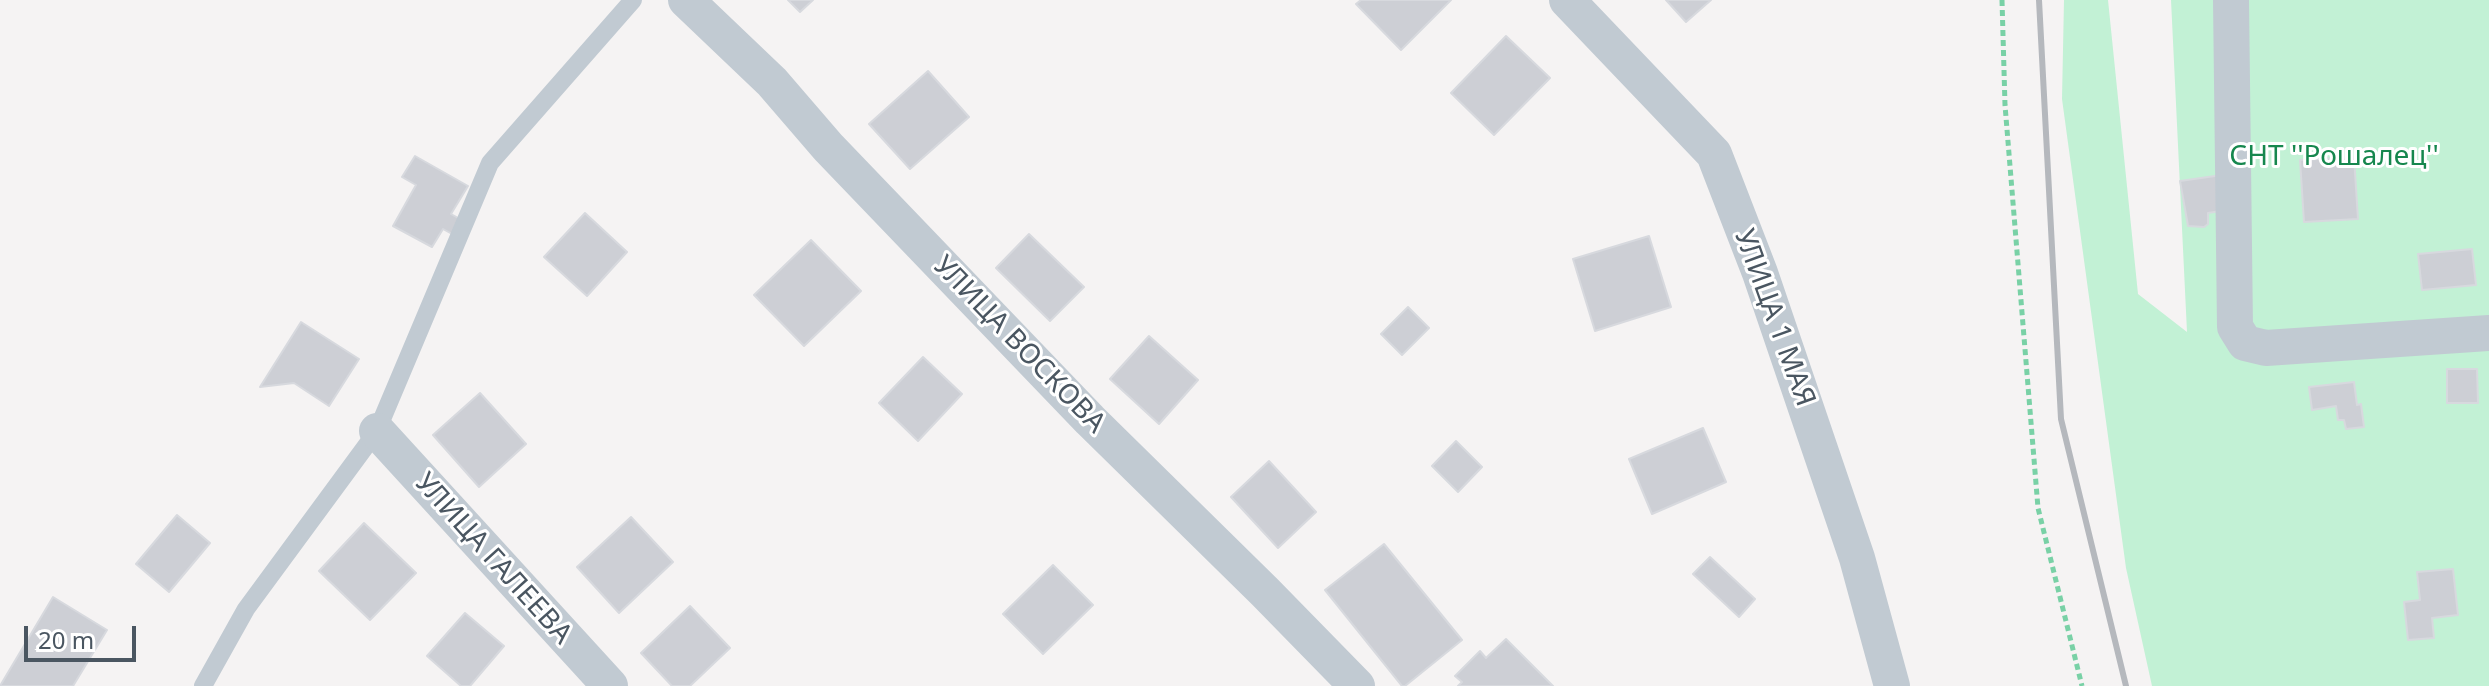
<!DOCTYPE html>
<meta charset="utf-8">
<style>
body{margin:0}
#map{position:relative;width:2489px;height:686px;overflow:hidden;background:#f5f3f3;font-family:"Noto Sans",sans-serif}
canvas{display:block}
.scale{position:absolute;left:24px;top:626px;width:112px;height:36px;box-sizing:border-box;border:4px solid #4a5661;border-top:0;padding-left:10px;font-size:24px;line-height:28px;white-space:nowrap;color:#4a5661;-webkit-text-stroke:6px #fff;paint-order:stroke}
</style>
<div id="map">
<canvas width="2489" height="686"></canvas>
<div class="scale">20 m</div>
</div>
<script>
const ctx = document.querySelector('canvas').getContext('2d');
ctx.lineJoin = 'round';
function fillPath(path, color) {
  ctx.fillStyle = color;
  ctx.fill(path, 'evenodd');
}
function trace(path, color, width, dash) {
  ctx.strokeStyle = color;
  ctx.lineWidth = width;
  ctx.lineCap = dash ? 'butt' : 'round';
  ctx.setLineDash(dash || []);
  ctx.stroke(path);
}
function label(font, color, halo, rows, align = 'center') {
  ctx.font = font + ' "Noto Sans",sans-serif';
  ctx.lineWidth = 6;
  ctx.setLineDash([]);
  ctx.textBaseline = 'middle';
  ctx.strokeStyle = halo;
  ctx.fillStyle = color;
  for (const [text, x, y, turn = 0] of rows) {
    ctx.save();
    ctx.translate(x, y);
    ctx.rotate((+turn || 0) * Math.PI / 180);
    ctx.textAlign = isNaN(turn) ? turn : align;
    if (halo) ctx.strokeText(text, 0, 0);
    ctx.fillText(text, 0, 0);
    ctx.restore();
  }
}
fillPath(new Path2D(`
 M2064 0H2108L2138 294 2187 332 2171 0H2489V686H2152L2126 568 2062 99Z`), '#c2f1d5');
const building = new Path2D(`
 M788 0H813L800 12Z
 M1361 0H1451L1401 50 1356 4Z
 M1666 0H1711L1686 22Z
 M1506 36 1550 78 1494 135 1451 93Z
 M928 71 969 117 910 169 869 124Z
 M415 156 468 186 451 214 460 219 452 234 443 229 432 247 393 226 416 185 402 177Z
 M2354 157 2358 219 2304 222 2300 160Z
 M2222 175 2227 210 2208 213V224L2204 227 2188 226 2180 181Z
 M585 213 627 252 587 296 544 257Z
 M1029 234 1084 287 1050 321 996 268Z
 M1649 236 1671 307 1595 331 1573 259Z
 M811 240 861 291 804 346 754 295Z
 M2472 249 2476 285 2422 290 2418 254Z
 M1408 307 1429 328 1402 355 1381 334Z
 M301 322 359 359 329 406 294 383 260 387Z
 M1149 336 1198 380 1159 424 1110 379Z
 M923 357 962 394 918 441 879 403Z
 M2447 369H2477L2478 403H2447Z
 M2354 382 2357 405 2361 404 2364 427 2346 429 2344 420H2338L2336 406 2312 410 2309 387Z
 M480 393 526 444 479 487 433 435Z
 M1703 428 1726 482 1652 514 1629 459Z
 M1456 441 1482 467 1458 492 1432 466Z
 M1269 461 1316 512 1278 548 1231 497Z
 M177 515 210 543 169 592 136 564Z
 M631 517 673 562 619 613 577 567Z
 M364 523 416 573 370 620 319 571Z
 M1384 544 1462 640 1405 686H1402L1325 590Z
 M1710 557 1755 599 1739 617 1693 574Z
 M1053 565 1093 605 1043 654 1003 614Z
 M2453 569 2458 615 2432 618 2434 638 2408 640 2404 602 2420 600 2417 572Z
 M53 597 107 630 73 686H0Z
 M690 606 730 648 690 686H672L641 653Z
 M465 613 504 646 470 686H461L427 656Z
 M1506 639 1553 686H1458L1462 682 1455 676 1480 651 1486 658Z`);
fillPath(building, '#cdcfd5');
trace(building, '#d7d9de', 2);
trace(new Path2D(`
 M2002 0 2005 105 2038 508 2082 686`), '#79d1a6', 5, [6, 4]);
trace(new Path2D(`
 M203 686 246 609 377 431 490 163 633 0`), '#c1cad2', 18);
trace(new Path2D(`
 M686 0 772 82 828 147 1090 420 1265 592 1357 686
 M1567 0 1714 154 1760 273 1857 558 1892 686
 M2231 0 2235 327 2245 343 2266 348 2489 333
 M377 431 610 686`), '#c1cad2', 36);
trace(new Path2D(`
 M2039 0 2061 419 2126 686`), '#b5b8bd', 6);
label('28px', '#16874e', '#fff', [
 ["СНТ ''Рошалец''",2334,157]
]);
label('28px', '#4a5661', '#fff', [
 ["УЛИЦА 1 МАЯ",1774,318,70],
 ["УЛИЦА ВОСКОВА",1019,345,46],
 ["УЛИЦА ГАЛЕЕВА",493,559,48]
]);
</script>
